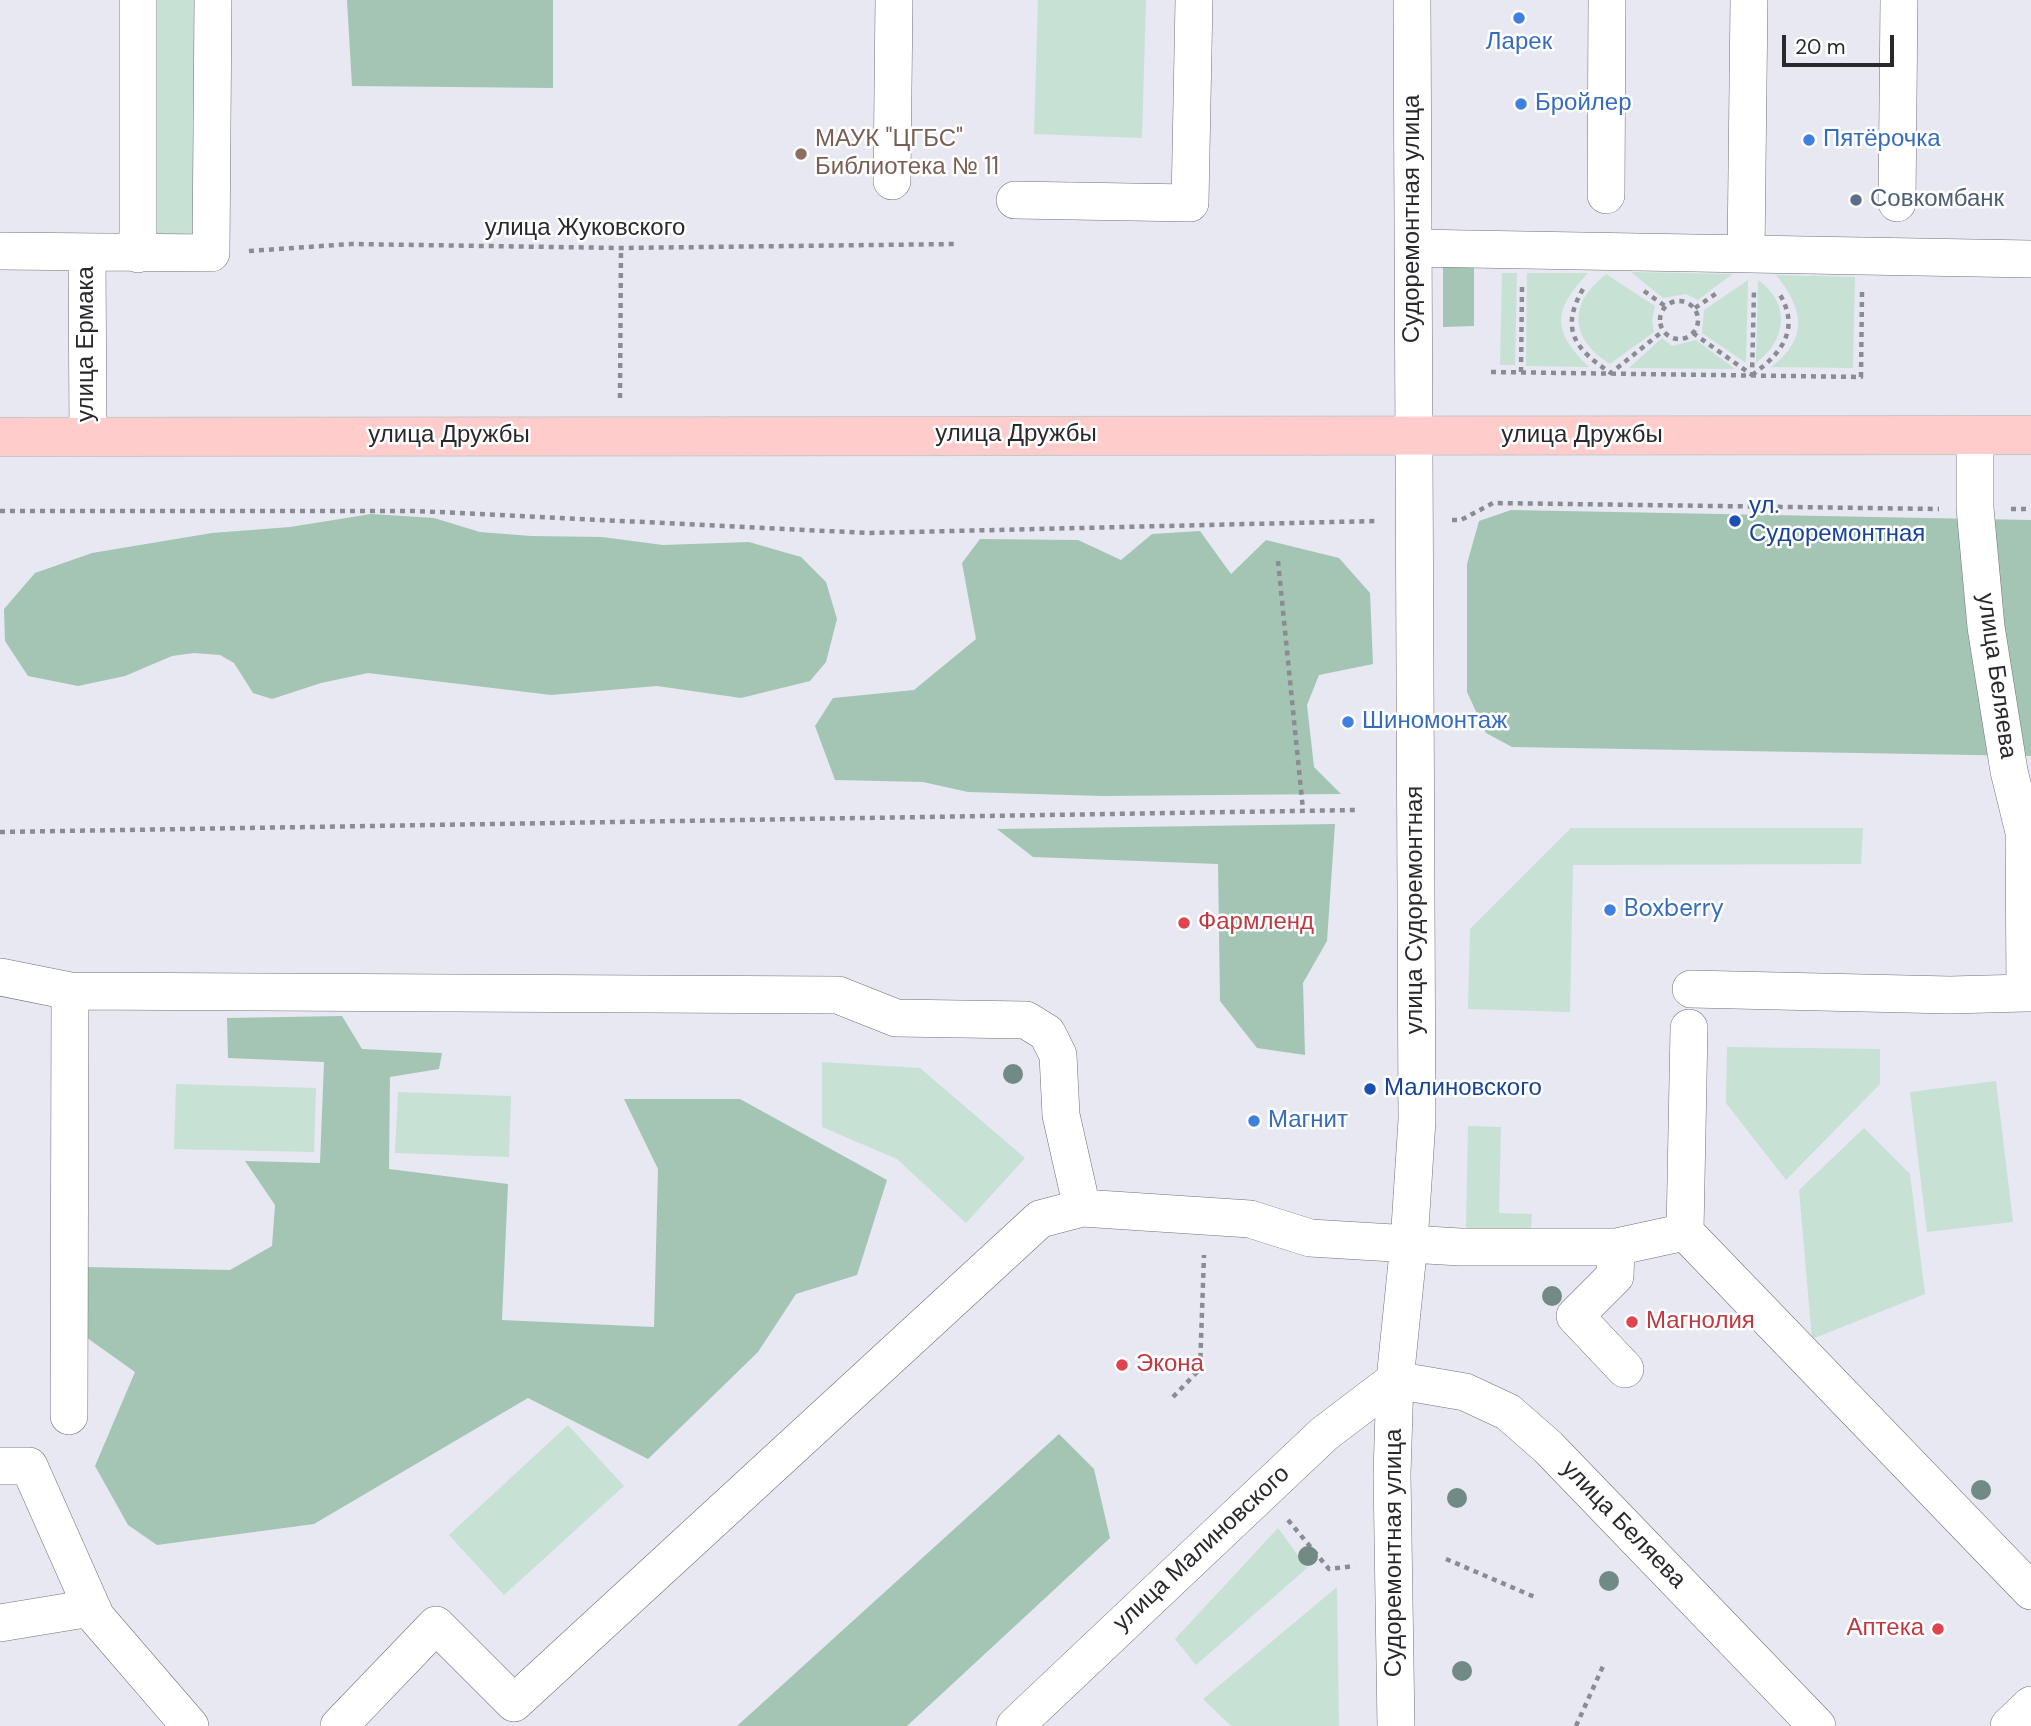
<!DOCTYPE html>
<meta charset="utf-8">
<style>
body{margin:0}
#map{position:relative;width:2031px;height:1726px;overflow:hidden;background:#e7e8f1;font-family:"DM Sans",sans-serif}
canvas{display:block}
.scale{position:absolute;left:1782px;top:35px;width:112px;height:32px;box-sizing:border-box;border:4px solid #29292d;border-top:0;padding-left:9px;font-size:21px;line-height:24px;white-space:nowrap;color:#29292d;-webkit-text-stroke:5px #fff;paint-order:stroke}
</style>
<div id="map">
<canvas width="2031" height="1726"></canvas>
<div class="scale">20 m</div>
</div>
<script>
const ctx = document.querySelector('canvas').getContext('2d');
ctx.lineJoin = 'round';
function fillPath(path, color) {
  ctx.fillStyle = color;
  ctx.fill(path, 'evenodd');
}
function trace(path, color, width, dash) {
  ctx.strokeStyle = color;
  ctx.lineWidth = width;
  ctx.lineCap = dash ? 'butt' : 'round';
  ctx.setLineDash(dash || []);
  ctx.stroke(path);
}
function label(font, color, halo, rows, align = 'center') {
  ctx.font = font + ' "DM Sans",sans-serif';
  ctx.lineWidth = 5;
  ctx.setLineDash([]);
  ctx.textBaseline = 'middle';
  ctx.strokeStyle = halo;
  ctx.fillStyle = color;
  for (const [text, x, y, turn = 0] of rows) {
    ctx.save();
    ctx.translate(x, y);
    ctx.rotate((+turn || 0) * Math.PI / 180);
    ctx.textAlign = isNaN(turn) ? turn : align;
    if (halo) ctx.strokeText(text, 0, 0);
    ctx.fillText(text, 0, 0);
    ctx.restore();
  }
}
fillPath(new Path2D(`
 M157 0H200L194 242H156Z
 M1038 0H1146L1142 138 1034 134Z
 M1631 272 1732 274 1698 300 1686 294 1663 298Z
 M1502 273H1517L1515 365H1500Z
 M1527 273H1588C1552 311 1552 331 1589 367L1526 366Z
 M1606 274 1655 306 1652 320 1654 332 1610 364C1569 338 1568 304 1606 274Z
 M1776 275 1855 277 1853 368 1771 367C1809 339 1804 309 1776 275Z
 M1748 280 1746 363 1702 333 1704 310Z
 M1758 280C1791 303 1787 340 1756 363Z
 M1662 338 1672 346 1696 340 1735 369 1629 368Z
 M1571 828H1863L1861 864 1573 865 1570 1012 1468 1009 1470 929Z
 M1727 1047 1880 1049V1084L1786 1180 1726 1103Z
 M822 1062 920 1068 1025 1158 966 1223 897 1159 822 1127Z
 M1996 1081 2013 1222 1927 1232 1910 1092Z
 M176 1084 316 1088 314 1152 174 1149Z
 M398 1092 511 1096 509 1157 395 1153Z
 M1468 1126 1501 1127 1499 1213 1532 1214 1531 1229 1466 1228Z
 M1864 1128 1910 1174 1925 1294 1812 1339 1799 1190Z
 M568 1425 624 1486 504 1595 449 1535Z
 M1278 1528 1307 1568 1196 1665 1175 1639Z
 M1337 1587 1339 1726H1231L1203 1699Z`), '#c7e1d4');
fillPath(new Path2D(`
 M347 0H553V88L352 86Z
 M1443 267H1474V326L1443 327Z
 M1511 510 2031 520V756L1512 747 1486 733 1467 692V564L1479 521Z
 M371 514 434 518 480 532 531 536 602 537 663 545 749 542 801 557 826 582 837 619 826 662 810 681 741 698 657 686 551 695 368 673 321 683 272 699 253 693 234 663 220 655 194 653 172 656 125 676 78 686 28 676 5 641 4 609 35 573 92 553 212 533 290 527Z
 M1200 531 1231 574 1266 540 1339 558 1370 593 1373 664 1319 675 1307 705 1314 767 1341 794 1102 796 968 792 923 782 835 780 815 726 833 698 914 690 976 639 962 563 980 539 1078 540 1121 560 1152 534Z
 M1335 824 1327 941 1303 983 1305 1055 1257 1048 1220 1001 1218 864 1033 857 997 829Z
 M342 1016 362 1049 442 1053 439 1069 390 1077 389 1169 508 1184 502 1320 654 1327 658 1169 624 1099H740L887 1180 857 1275 796 1294 758 1352 648 1459 528 1398 314 1524 157 1545 128 1525 95 1466 135 1372 76 1330 85 1267 230 1270 272 1246 275 1205 245 1161 320 1163 324 1062 228 1058 227 1018Z
 M1059 1434 1094 1469 1110 1538 907 1726H737Z`), '#a4c5b4');
const minor = new Path2D(`
 M138 0V254
 M892 181 894 0
 M1606 195 1607 0
 M1015 200 1190 203 1194 0
 M1897 203 1899 0
 M1413 248 2031 259
 M0 251 211 253 213 0
 M87 254 88 437
 M1746 254 1749 0
 M1975 435V508L1986 627 2009 771 2024 832 2025 993H2031
 M0 977 70 991
 M1691 989 1950 995 2025 993
 M1685 1232 2031 1591
 M1616 1247 1615 1276 1575 1316 1625 1369
 M1395 1380 1465 1392 1508 1412 1548 1447 1817 1726
 M69 1416 70 991 838 995 896 1018 1026 1020 1047 1033 1058 1055 1061 1115 1082 1208 1250 1219 1310 1238 1460 1247H1616L1685 1232 1689 1028
 M0 1466H29L96 1617 190 1726
 M0 1623 91 1608
 M339 1726 436 1625 514 1703 1040 1219 1082 1208
 M1015 1726 1324 1434 1395 1380
 M1396 1726 1392 1474 1395 1380 1409 1243 1417 1120 1412 0
 M2009 1726 2031 1705`);
const major = new Path2D(`
 M0 437 2031 435`);
trace(minor, '#707179', 38);
trace(major, '#c7c7c8', 40);
trace(new Path2D(`
 M249 251 351 244 621 248 958 244
 M1583 289C1559 330 1576 350 1611 373L1663 331
 M1644 291 1665 306
 M1660 320a19 19 0 1 1 38 0a19 19 0 1 1-38 0Z
 M1695 308 1717 293
 M1693 333 1752 375 1754 291
 M1491 372 1861 377 1862 292
 M1521 372 1522 287
 M1752 375C1782 353 1801 329 1779 293
 M620 398 621 248
 M2011 509H2031
 M0 511H417L868 533 1376 521
 M1452 520H1461L1493 503 1939 509
 M1278 561 1303 810
 M0 832 1355 810
 M1173 1397 1200 1369 1204 1255
 M1288 1520 1329 1569 1355 1566
 M1446 1559 1537 1598
 M1576 1726 1604 1664`), '#8b8c93', 4.5, [5, 5]);
trace(minor, '#fff', 37);
trace(major, '#fecdcb', 38);
ctx.fillStyle = '#718a85';
for (const [x, y] of [
 [1013,1074],
 [1552,1296],
 [1981,1490],
 [1457,1498],
 [1308,1556],
 [1609,1581],
 [1462,1671]
]) {
  ctx.beginPath();
  ctx.arc(x, y, 10, 0, 2 * Math.PI);
  ctx.fill();
}
for (const [x, y, r, color] of [
 [1519,18,7,"#3f7fe0"],
 [1521,104,7,"#3f7fe0"],
 [1809,140,7,"#3f7fe0"],
 [801,154,7,"#8d6e63"],
 [1856,200,7,"#5c6f8a"],
 [1735,521,7,"#1a4fb4"],
 [1348,722,7,"#3f7fe0"],
 [1610,910,7,"#3f7fe0"],
 [1184,923,7,"#e0444e"],
 [1370,1089,7,"#1a4fb4"],
 [1254,1121,7,"#3f7fe0"],
 [1632,1322,7,"#e0444e"],
 [1122,1365,7,"#e0444e"],
 [1938,1629,7,"#e0444e"]
]) {
  const dot = new Path2D();
  dot.arc(x, y, r, 0, 2 * Math.PI);
  ctx.fillStyle = color;
  ctx.fill(dot);
  trace(dot, '#fff', 2.5);
}
label('24px', '#366cbe', '#fff', [
 ["Ларек",1519,43,"center"],
 ["Бройлер",1535,104],
 ["Пятёрочка",1823,140],
 ["Шиномонтаж",1362,722],
 ["Boxberry",1624,910],
 ["Магнит",1268,1121]
], 'left');
label('24px', '#785e54', '#fff', [
 ["МАУК \"ЦГБС\"",815,140],
 ["Библиотека № 11",815,168]
], 'left');
label('24px', '#4e5e75', '#fff', [
 ["Совкомбанк",1870,200]
], 'left');
label('24px', '#29292d', '#fff', [
 ["Судоремонтная улица",1413,219,-90],
 ["улица Жуковского",585,229],
 ["улица Ермака",87,344,-90],
 ["улица Дружбы",1016,435],
 ["улица Дружбы",449,436],
 ["улица Дружбы",1582,436],
 ["улица Беляева",1996,676,82],
 ["улица Судоремонтная",1416,910,-90],
 ["улица Беляева",1623,1525,46],
 ["улица Малиновского",1202,1549,-43],
 ["Судоремонтная улица",1395,1553,-90]
]);
label('24px', '#164399', '#fff', [
 ["ул.",1749,507],
 ["Судоремонтная",1749,535],
 ["Малиновского",1384,1089]
], 'left');
label('24px', '#be3a42', '#fff', [
 ["Фармленд",1198,923],
 ["Магнолия",1646,1322],
 ["Экона",1136,1365],
 ["Аптека",1924,1629,"right"]
], 'left');
</script>
